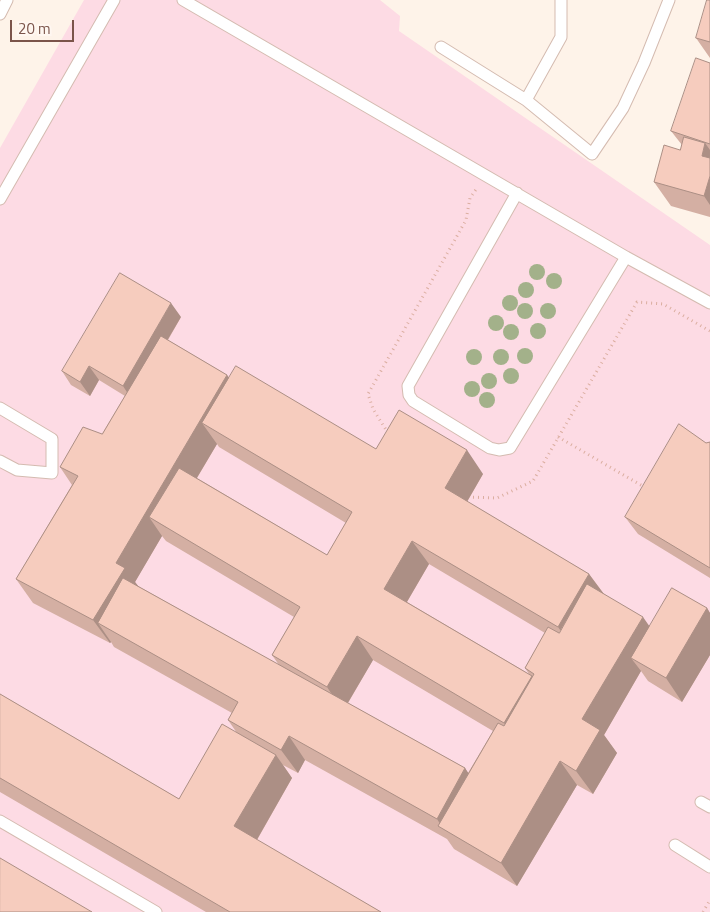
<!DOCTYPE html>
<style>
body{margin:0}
#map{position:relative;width:710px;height:912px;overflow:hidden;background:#fef3e9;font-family:"Titillium Web",sans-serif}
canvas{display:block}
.scale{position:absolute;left:10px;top:20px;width:64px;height:22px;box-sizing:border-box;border:2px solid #7b544a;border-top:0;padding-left:6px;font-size:15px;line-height:18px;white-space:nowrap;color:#7b544a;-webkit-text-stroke:4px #fff7f1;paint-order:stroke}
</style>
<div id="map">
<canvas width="710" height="912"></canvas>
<div class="scale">20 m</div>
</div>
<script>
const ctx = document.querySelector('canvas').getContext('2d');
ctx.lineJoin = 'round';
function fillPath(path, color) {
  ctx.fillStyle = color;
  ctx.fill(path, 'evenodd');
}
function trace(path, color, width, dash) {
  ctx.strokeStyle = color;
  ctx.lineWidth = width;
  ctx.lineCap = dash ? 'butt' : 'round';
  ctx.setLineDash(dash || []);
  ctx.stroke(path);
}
fillPath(new Path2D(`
 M84 0H380L400 16 399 31 710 245V912H0V148Z`), '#fddbe4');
const service = new Path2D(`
 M183 0 626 257 710 303
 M0 14 7 0
 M441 47 526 100 592 154 623 108 644 63 669 0
 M526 100 561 37V0
 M517 193 408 386 409 395 413 401 490 448 499 450 510 448 626 257
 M0 199 114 0
 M0 408 52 439V473L17 470 0 461
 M701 802 710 807
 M0 821 156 912
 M675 845 710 867`);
trace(service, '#d4bbb0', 13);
trace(new Path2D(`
 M388 433 373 409 368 394 466 220 470 198 477 188
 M558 437 646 488
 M468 497 497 498 533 481 637 302 663 304 710 331
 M703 912 710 900`), '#dbaea0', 3, [1, 4]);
trace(service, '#fff', 11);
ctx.fillStyle = '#a3b18a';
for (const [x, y] of [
 [537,272],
 [554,281],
 [526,290],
 [510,303],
 [525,311],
 [548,311],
 [496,323],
 [538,331],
 [511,332],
 [525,356],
 [474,357],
 [501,357],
 [511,376],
 [489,381],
 [472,389],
 [487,400]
]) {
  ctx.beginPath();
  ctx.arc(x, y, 8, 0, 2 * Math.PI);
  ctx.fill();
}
fillPath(new Path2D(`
 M710 0V58L696 38Z
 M710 63V217L671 206 654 182 680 150 682 145 671 131Z
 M181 317 168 340 227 375 229 378 376 449 483 474 467 502 589 574 604 594 650 627 707 608 710 613V655L682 702 648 681 641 671 604 735 617 753 593 794 577 785 517 886 454 849 447 839 305 760 298 773 283 765 292 778 257 840 381 912H206L0 792V694L179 799 237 733 228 720 232 713 114 647 111 642 110 643 33 603 16 579 72 485 60 467 102 434 125 396 99 380 90 396 71 385 62 371ZM217 444 219 447 346 523 327 555 197 478ZM162 536 166 541 294 617 272 655 279 665 138 586 135 582ZM429 564 545 633 525 668 529 674 407 602ZM373 660 493 731 468 773 465 768 348 703Z
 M710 442V578L638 534 625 517 706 443Z`), '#d4afa3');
fillPath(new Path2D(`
 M705 143 710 150V168L702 156Z
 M710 176V205L704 196Z
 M171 303 181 317 132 400 123 386Z
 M89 366 99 380 90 396 80 382Z
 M227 375 244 399 202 423 217 444 167 528 149 517 162 536 135 582 142 591 98 623 111 642 110 643 93 620 116 563Z
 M467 450 483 474 461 512 445 488Z
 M412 541 429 564 401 612 384 589Z
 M589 574 606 597 575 651 558 627Z
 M707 608 710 613V655L682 702 666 678Z
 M643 617 659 640 631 658 641 671 604 735 617 753 593 794 576 771 582 719Z
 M357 636 373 660 343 711 327 687Z
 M532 676 548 700 521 747 504 723Z
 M289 736 305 760 298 773 281 750Z
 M276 755 292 778 251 850 234 826Z
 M560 761 577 785 517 886 501 863Z
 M465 768 481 792 444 830 437 819Z`), '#ac8f85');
const building = new Path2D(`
 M707 0H710V42L696 38Z
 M696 58 710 63V144L671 131Z
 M684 137 705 143 702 156 710 158V176L704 196 654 182 664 145 680 150Z
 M120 273 171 303 123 386 89 366 80 382 62 371Z
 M161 336 227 375 116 563 125 568 93 620 16 579 78 476 60 467 83 427 102 434Z
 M236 366 376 449 399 410 467 450 445 488 589 574 558 627 412 541 384 589 532 676 504 723 357 636 327 687 272 655 300 607 149 517 179 468 327 555 352 512 202 423Z
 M679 424 706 443 710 442V568L625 517Z
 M123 578 465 768 437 819 289 736 281 750 228 720 238 702 98 623Z
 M587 584 643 617 582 719 600 730 576 771 560 761 501 863 438 826 498 723 504 726 534 674 525 668 548 627 559 633Z
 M672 588 707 608 666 678 631 658Z
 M0 694 179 799 222 724 276 755 234 826 381 912H230L0 778Z
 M0 858 92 912H0Z`);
fillPath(building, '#f6ccbe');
trace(building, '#ac8f85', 1);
</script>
